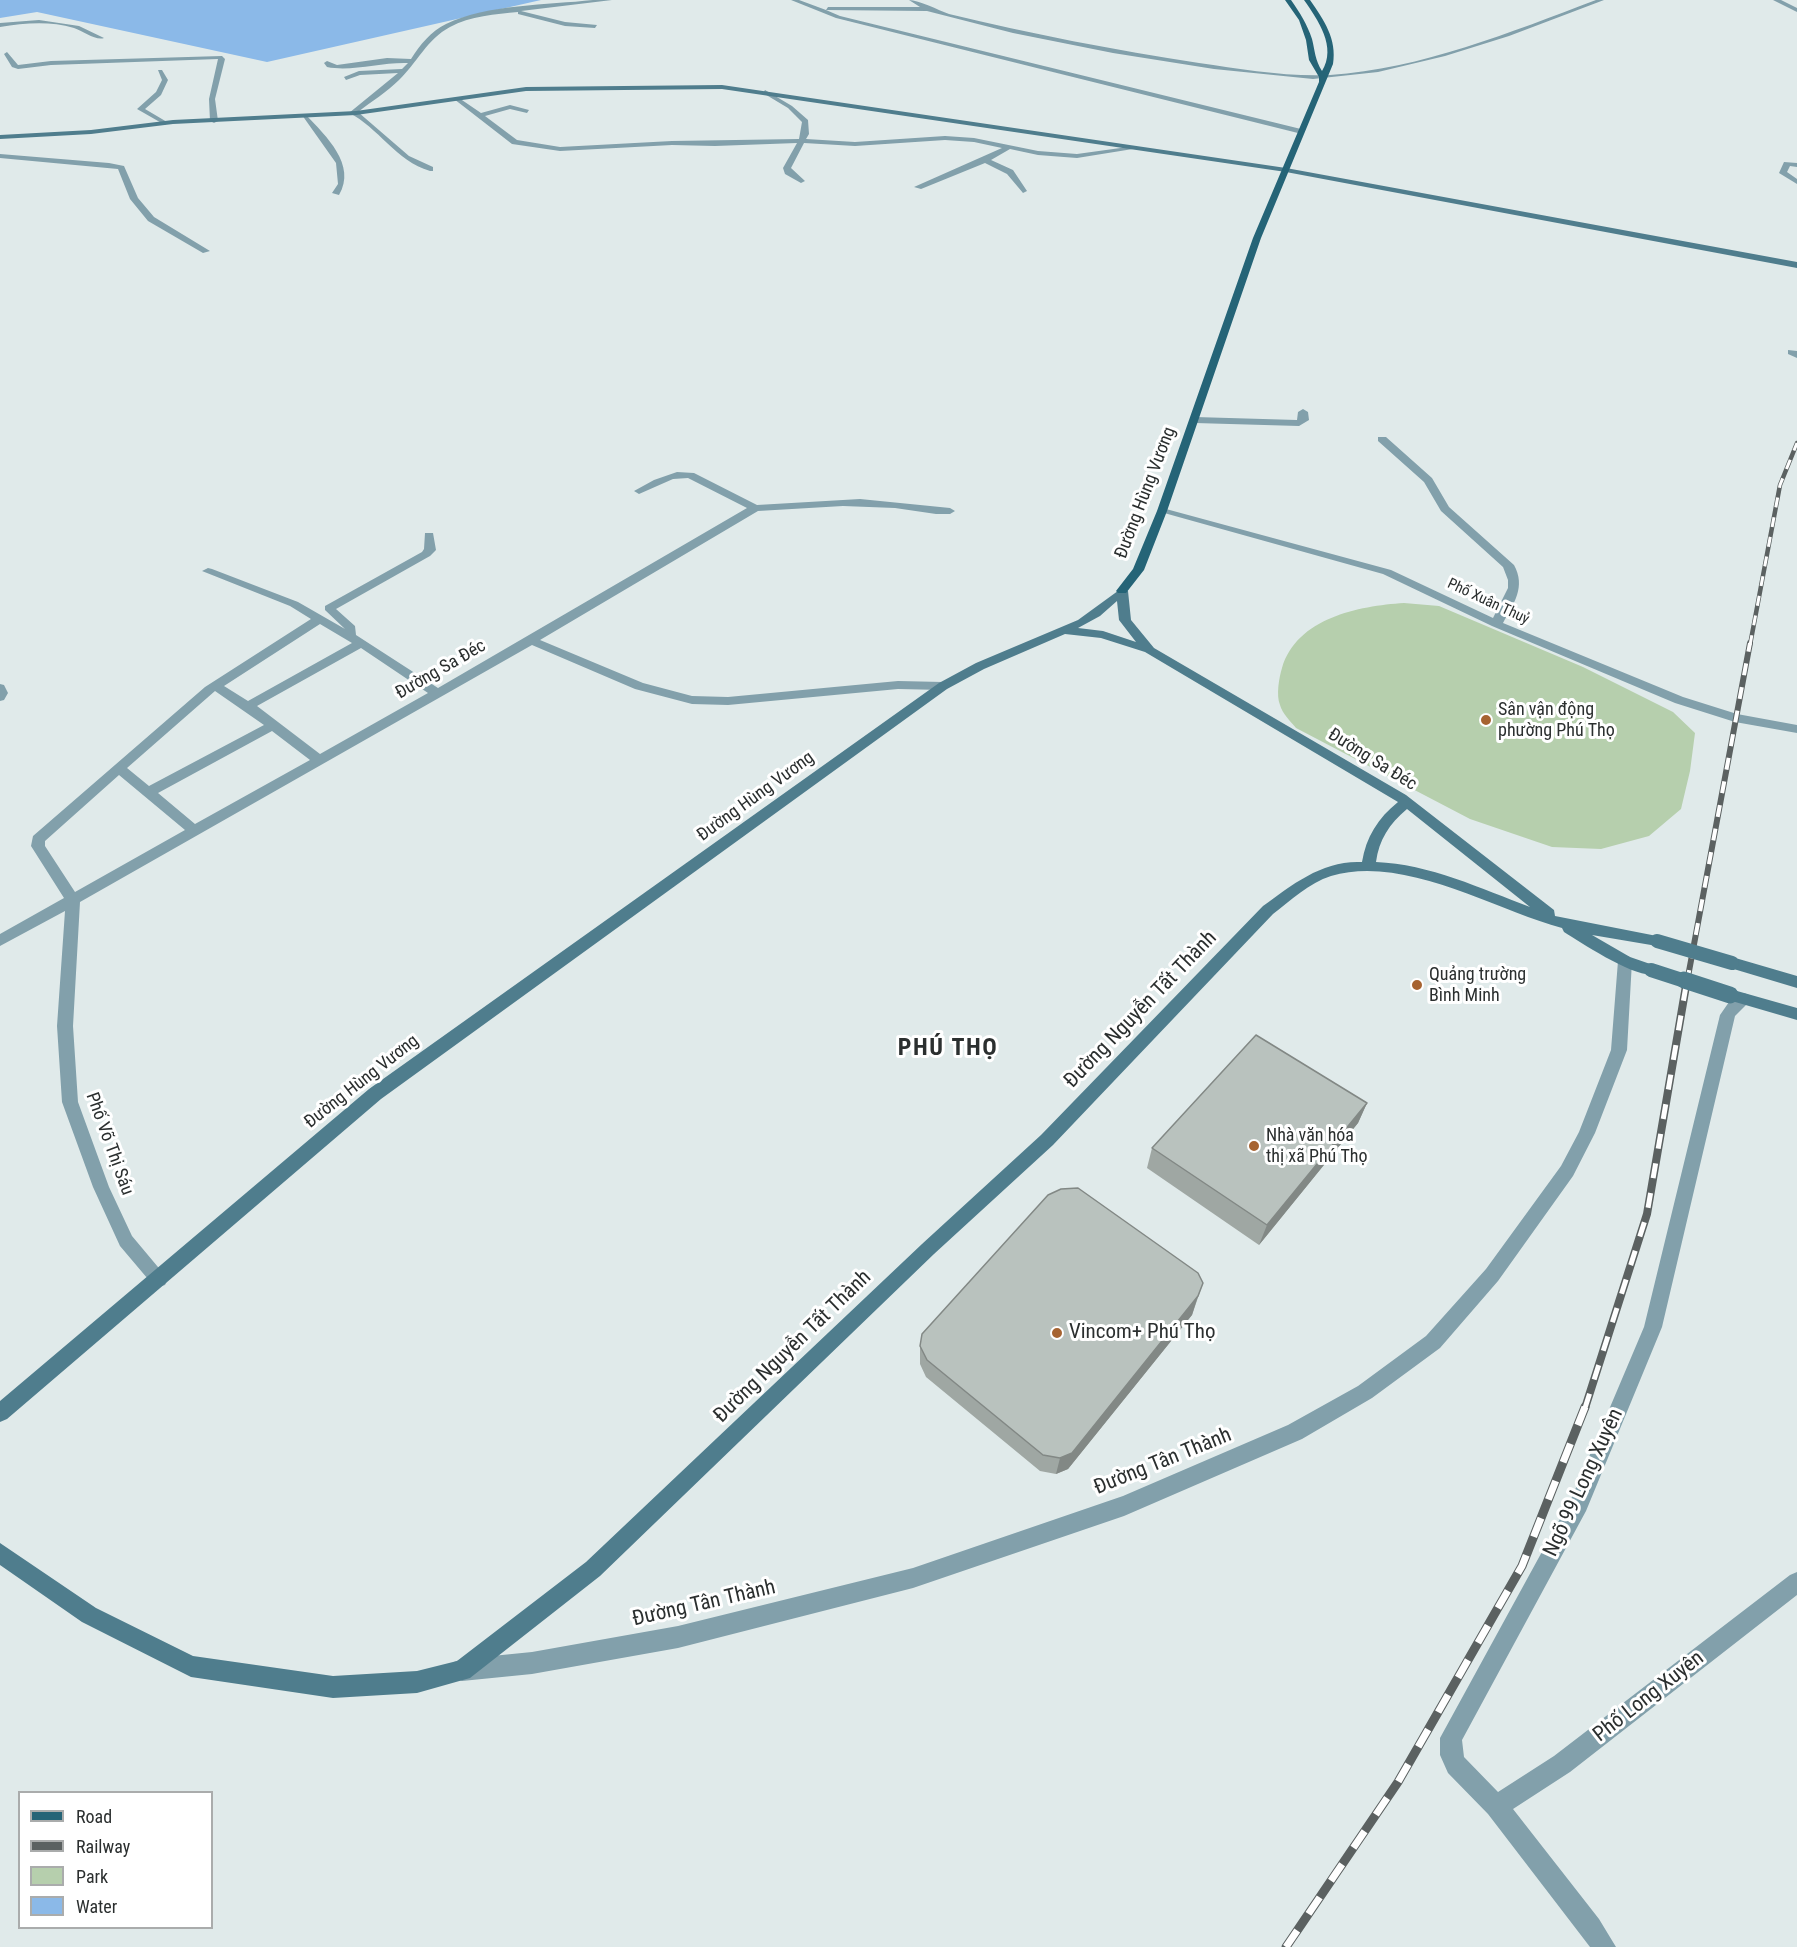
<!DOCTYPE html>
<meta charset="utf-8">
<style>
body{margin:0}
#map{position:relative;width:1797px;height:1947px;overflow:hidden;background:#e0eaea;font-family:"Roboto Condensed",sans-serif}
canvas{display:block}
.legend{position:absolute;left:18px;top:1791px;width:195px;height:138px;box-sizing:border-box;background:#fff;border:2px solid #aaacac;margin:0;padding:8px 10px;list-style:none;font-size:18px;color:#2b2f2f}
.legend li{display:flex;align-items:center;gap:12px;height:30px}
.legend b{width:30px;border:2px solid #aaacac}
</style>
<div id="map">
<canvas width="1797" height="1947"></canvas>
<ul class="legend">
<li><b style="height:8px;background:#256477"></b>Road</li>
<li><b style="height:8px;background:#5b6161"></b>Railway</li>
<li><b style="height:16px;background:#b6cfad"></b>Park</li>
<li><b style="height:16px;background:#8bb9e8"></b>Water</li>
</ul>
</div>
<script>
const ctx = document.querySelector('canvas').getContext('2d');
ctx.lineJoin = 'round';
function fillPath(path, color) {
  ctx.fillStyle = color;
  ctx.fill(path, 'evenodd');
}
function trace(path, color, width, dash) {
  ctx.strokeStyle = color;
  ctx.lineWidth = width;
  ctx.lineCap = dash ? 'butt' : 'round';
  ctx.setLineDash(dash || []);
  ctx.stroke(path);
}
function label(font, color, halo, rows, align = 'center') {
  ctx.font = font + ' "Roboto Condensed",sans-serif';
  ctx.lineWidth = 6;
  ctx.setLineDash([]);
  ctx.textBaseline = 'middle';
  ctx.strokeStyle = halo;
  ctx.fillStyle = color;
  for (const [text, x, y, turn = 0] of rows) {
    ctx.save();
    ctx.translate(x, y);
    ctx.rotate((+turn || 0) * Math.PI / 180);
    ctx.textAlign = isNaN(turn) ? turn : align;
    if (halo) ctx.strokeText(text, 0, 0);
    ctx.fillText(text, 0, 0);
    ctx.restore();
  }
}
fillPath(new Path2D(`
 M1404 603 1439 606 1583 667 1673 712 1695 733 1690 771 1681 809 1649 836 1601 849 1552 847 1470 819 1296 728C1291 722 1282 713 1280 705 1276 695 1279 678 1282 668 1297 618 1358 606 1404 603Z`), '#b6cfad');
fillPath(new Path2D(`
 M0 0H541L267 62 37 12 0 18Z`), '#8bb9e8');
fillPath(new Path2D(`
 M593 0H612L521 11 565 22 597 25 595 28 565 26 518 14V12C496 14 470 16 450 27 427 39 417 63 399 80 387 92 372 101 358 112L409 156 433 167V171H430C396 161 378 127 349 113L398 73 360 75 346 80 344 77 359 71 402 69 408 63C381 62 352 72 327 67L324 63 327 61 337 65 387 58 411 59C420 45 431 31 446 24 487 4 548 5 593 0Z
 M791 0H799L826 10 828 7H920L909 0C919 0 938 10 949 14 1031 34 1115 50 1199 63 1241 69 1286 77 1330 75 1421 69 1511 32 1596 0H1604L1509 36 1445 56 1378 72 1313 79 1214 69 1113 53 1013 33 927 11 826 10 840 16 1305 130 1302 134 836 18Z
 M1773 0H1781L1797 8V12Z
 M39 20 79 26 104 38C96 41 83 31 74 28 50 21 25 23 0 27V23Z
 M7 52 18 65 51 61 222 56 225 59 215 99 218 121 214 123 210 121 209 99 218 59 51 65 18 69 12 67 4 54Z
 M158 70H162L168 80 161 95 145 109 167 122 165 125 137 109 156 92 162 80Z
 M765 90 792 106 808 120 809 134 806 139 855 142 945 136 974 138 1038 151 1077 154 1135 146 1139 148 1077 158 1038 155 1010 149 991 160 1013 170 1027 191 1023 193 1007 174 985 163 921 189 914 187 1002 148 974 142 945 140 855 146 804 143 791 168 805 181 801 183 785 174 783 168 797 143 715 146 672 145 560 151 512 144 454 99 459 98 481 113 510 105 529 110 527 113 510 109 485 116 517 140 560 147 672 141 799 139 802 122 788 108 763 93Z
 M302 115H306C326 136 357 165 339 195L332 193 338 184 336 163Z
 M0 154 109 163 124 166 138 198 154 217 210 251 203 253 148 221 130 199 118 169 0 158Z
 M1784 162 1797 163V167L1790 166 1787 172 1797 179V184L1779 173Z
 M1788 350 1797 351V358L1788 354Z
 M1303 409 1308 412 1309 420 1299 426 1195 423 1190 420 1195 417 1297 420 1298 412Z
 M1378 437H1386L1432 478 1449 507 1514 565C1526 587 1514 603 1503 623L1683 697 1737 714 1797 725V733L1735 722 1675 703 1492 626 1383 574 1157 511 1162 508 1166 509 1391 570 1493 618 1508 588V580L1503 567 1441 511 1424 482 1378 441Z
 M677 472 694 473 757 505 860 499 950 508 955 511 950 514H936L895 508 843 506 758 511 540 640 643 683 692 696 728 697 898 681 943 682 949 686 943 690 898 689 728 705 692 704 635 689 532 645 80 902 73 1026 78 1102 109 1187 132 1236 168 1279 165 1285 159 1287 153 1285 120 1246 93 1187 62 1102 57 1026 65 911 0 946V934L64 898 31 846 33 836 205 687 311 619 290 606 202 571 208 568 212 569 298 602 345 629 325 610V606L422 552 424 549 425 533H433L436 550 430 556 336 609 355 626 356 635 438 688 747 508 688 478 673 479 639 494 634 491 654 480ZM320 624 352 643 248 701 224 686ZM361 648 428 693 320 754 257 706ZM215 691 264 725 149 786 127 768ZM272 731 310 760 195 824 158 793ZM119 775 185 830 75 892 45 846V841Z
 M0 684 4 685 8 693 4 700 0 701Z
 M1625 955 1630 957 1632 961 1627 1050 1595 1133 1573 1176 1498 1281 1440 1348 1372 1398 1302 1439 1124 1516 913 1588 678 1648 532 1674 462 1681 454 1678 451 1670 454 1662 462 1659 532 1652 678 1626 913 1568 1123 1496 1288 1425 1358 1386 1426 1336 1486 1269 1561 1166 1579 1132 1611 1050 1618 961 1620 957Z
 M1744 993 1749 995 1752 999 1735 1016 1662 1327 1586 1511 1462 1740 1464 1757 1498 1792 1554 1756 1790 1575 1797 1572V1595L1570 1772 1513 1809 1599 1919 1616 1947H1590L1488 1814 1448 1773 1440 1755V1738L1572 1497 1644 1327 1720 1015 1729 1002Z`), '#82a0ab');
fillPath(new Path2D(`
 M722 85 1286 168 1797 262V268L1286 172 722 89 526 91 356 115 173 124 91 134 0 139V135L91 130 173 120 356 111 526 87Z
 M1122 588 1128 591 1131 620 1154 648 1406 795 1554 910 1555 916 1662 937 1664 941 1662 945 1657 946 1592 935 1630 957 1656 966 1658 970 1656 974C1637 980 1582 943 1564 932L1562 928C1493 909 1403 854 1331 876 1309 883 1291 900 1273 914L1053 1145 934 1254 600 1576 470 1678 417 1693 333 1698 191 1677 82 1622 0 1565V1543L96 1608 193 1656 333 1676 417 1671 457 1661 586 1562 922 1244 1041 1135 1263 906C1293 884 1323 860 1362 862 1366 837 1378 818 1398 802L1145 652 1101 638 1065 634 984 669 947 689 381 1099 7 1419 0 1422V1401L369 1089 939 683 976 663 1078 620ZM1117 601 1119 620 1136 642 1103 631 1078 628 1100 616ZM1407 809 1530 907C1482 889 1429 864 1376 862 1379 840 1389 824 1407 809Z
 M1732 957 1797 976V988L1727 967 1725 963 1727 959Z
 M1730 989 1797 1008V1020L1725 999 1722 995 1725 991Z`), '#4f7d8d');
fillPath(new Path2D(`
 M1285 0H1291C1300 13 1307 24 1312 39 1315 51 1315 60 1322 71 1337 47 1318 20 1304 0H1310C1324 20 1337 39 1333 64L1261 238 1167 511 1144 570 1126 593H1118L1116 591 1133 569 1157 511 1253 238 1319 82V77L1309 60 1306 40 1299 20Z`), '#256477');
const railFar3 = new Path2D(`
 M1750 645 1780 485 1797 443`);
const railFar2 = new Path2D(`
 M1687 982 1750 643`);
const railFar1 = new Path2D(`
 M1585 1408 1647 1214 1687 980`);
const rail = new Path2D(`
 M1286 1947 1398 1782 1522 1566 1585 1407`);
trace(railFar3, '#5b6161', 4.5);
trace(railFar2, '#5b6161', 6);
trace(railFar1, '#5b6161', 8);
trace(rail, '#5b6161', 9);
trace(railFar3, '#fff', 3, [10]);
trace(railFar2, '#fff', 4, [12]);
trace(railFar1, '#fff', 5, [15]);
trace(rail, '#fff', 7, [20]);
trace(new Path2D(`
 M1657 941 1732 963
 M1651 970 1688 982`), '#4f7d8d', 14);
trace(new Path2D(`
 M1684 980 1730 995`), '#4f7d8d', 17);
fillPath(new Path2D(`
 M1367 1103 1358 1123 1259 1245 1147 1168 1152 1148Z
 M1203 1283 1192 1315 1068 1469 1056 1474 1040 1471 926 1377 920 1364V1346Z`), '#9fa7a3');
fillPath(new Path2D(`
 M1367 1103 1358 1123 1259 1245 1267 1225Z
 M1198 1296 1192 1315 1068 1469 1056 1474 1060 1458Z`), '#828885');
const building = new Path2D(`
 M1256 1035 1367 1103 1267 1225 1152 1148Z
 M1078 1188 1198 1273 1203 1283 1198 1296 1072 1453 1060 1458 1043 1455 927 1360 920 1346 922 1334 1048 1195 1061 1189Z`);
fillPath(building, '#b9c2be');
trace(building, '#828885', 1.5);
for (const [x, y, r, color] of [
 [1486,720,6,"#a66331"],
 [1417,985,6,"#a66331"],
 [1254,1146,6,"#a66331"],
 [1057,1333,6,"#a66331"]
]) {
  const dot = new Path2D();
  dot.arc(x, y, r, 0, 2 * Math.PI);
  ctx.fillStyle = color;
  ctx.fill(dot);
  trace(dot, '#fff', 2);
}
label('15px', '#2b2f2f', '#fff', [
 ["Phố Xuân Thuỷ",1488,602,25]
]);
label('18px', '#2b2f2f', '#fff', [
 ["Đường Hùng Vương",1146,493,-69],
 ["Đường Sa Đéc",441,670,-30],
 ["Đường Sa Đéc",1372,760,32],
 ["Đường Hùng Vương",756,797,-36],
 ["Đường Hùng Vương",362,1082,-38],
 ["Phố Võ Thị Sáu",109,1144,70]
]);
label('18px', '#2b2f2f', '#fff', [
 ["Sân vận động",1498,710],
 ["phường Phú Thọ",1498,731],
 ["Quảng trường",1429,975],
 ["Bình Minh",1429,996],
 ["Nhà văn hóa",1266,1136],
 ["thị xã Phú Thọ",1266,1157]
], 'left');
label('21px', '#2b2f2f', '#fff', [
 ["Đường Nguyễn Tất Thành",1141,1010,-46],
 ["Đường Nguyễn Tất Thành",793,1347,-44],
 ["Đường Tân Thành",1163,1462,-22],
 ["Ngõ 99 Long Xuyên",1584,1483,-65],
 ["Đường Tân Thành",704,1604,-13],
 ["Phố Long Xuyên",1649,1697,-38]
]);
label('21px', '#2b2f2f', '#fff', [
 ["Vincom+ Phú Thọ",1069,1333]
], 'left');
ctx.letterSpacing = '1.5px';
label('bold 24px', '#2b2f2f', '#fff', [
 ["PHÚ THỌ",948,1049]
]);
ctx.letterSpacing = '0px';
</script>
